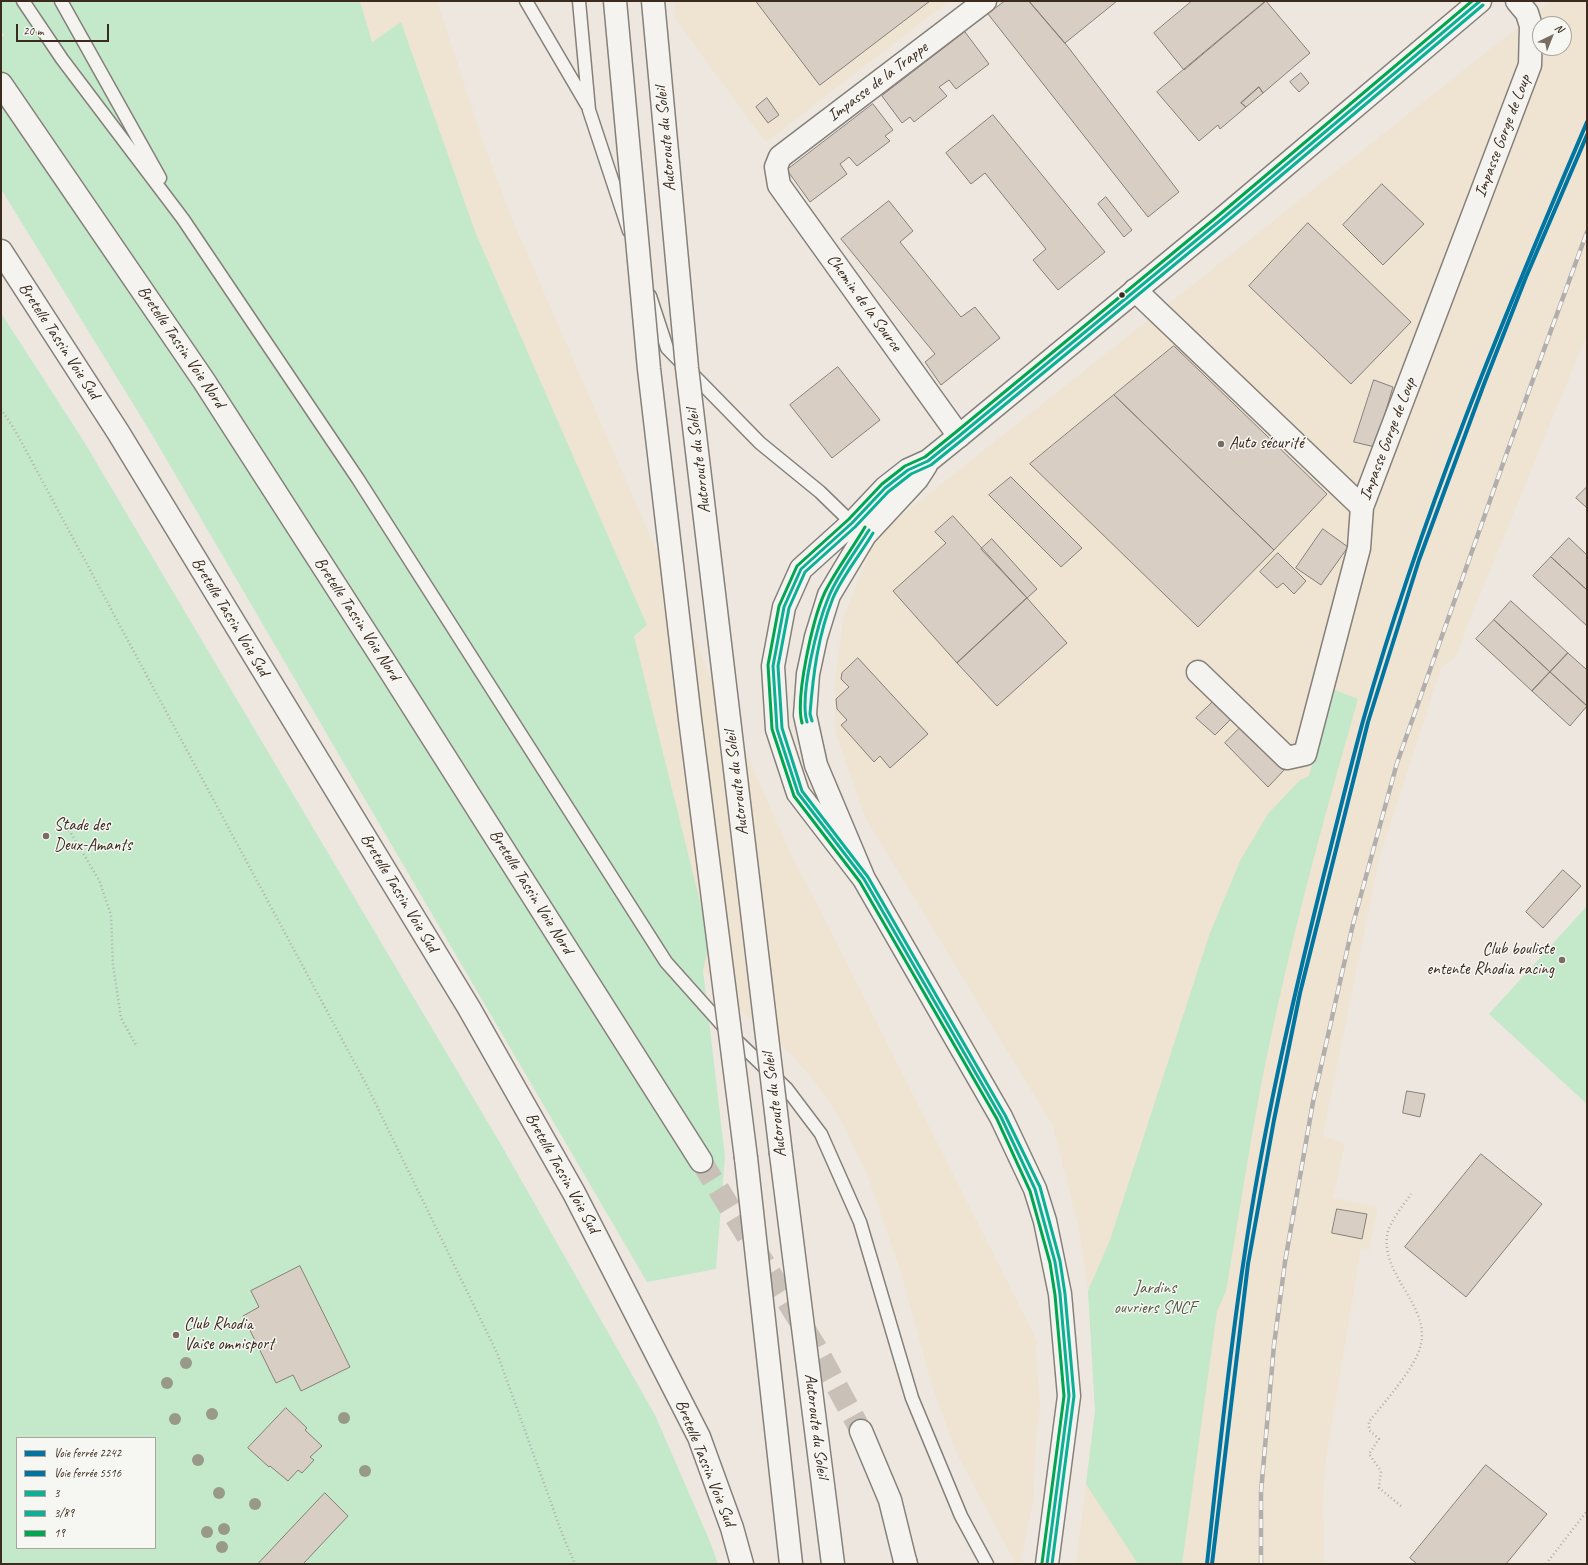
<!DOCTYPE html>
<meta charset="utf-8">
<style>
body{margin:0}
#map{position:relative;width:1588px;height:1565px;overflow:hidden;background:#ede7df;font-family:Caveat,sans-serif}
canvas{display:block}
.frame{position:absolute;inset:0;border:2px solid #3b2a1e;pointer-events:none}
.legend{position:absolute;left:16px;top:1437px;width:140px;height:112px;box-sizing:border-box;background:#f6f6f2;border:1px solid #aba49d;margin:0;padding:5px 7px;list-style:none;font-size:12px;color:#3b2a1e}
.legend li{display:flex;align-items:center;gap:8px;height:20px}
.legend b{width:20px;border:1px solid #aba49d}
.north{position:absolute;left:1532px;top:16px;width:40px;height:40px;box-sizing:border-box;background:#f6f6f2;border:1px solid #aba49d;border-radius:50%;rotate:43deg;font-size:11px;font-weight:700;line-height:16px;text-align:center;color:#3b2a1e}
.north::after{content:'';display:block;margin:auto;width:14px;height:18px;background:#796c62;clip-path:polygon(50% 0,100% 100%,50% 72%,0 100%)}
.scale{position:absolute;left:16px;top:24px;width:93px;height:18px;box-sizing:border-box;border:2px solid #3b2a1e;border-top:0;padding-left:5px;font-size:12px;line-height:14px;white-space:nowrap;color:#3b2a1e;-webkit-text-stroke:3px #f6f6f2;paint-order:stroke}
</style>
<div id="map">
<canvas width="1588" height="1565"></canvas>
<div class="frame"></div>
<ul class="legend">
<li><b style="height:5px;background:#0075a1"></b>Voie ferrée 2242</li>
<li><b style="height:5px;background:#0075a1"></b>Voie ferrée 5516</li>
<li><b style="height:5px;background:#0bb096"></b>3</li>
<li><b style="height:5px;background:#0bb096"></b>3/89</li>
<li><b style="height:5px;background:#00a651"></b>19</li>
</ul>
<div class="north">N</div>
<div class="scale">20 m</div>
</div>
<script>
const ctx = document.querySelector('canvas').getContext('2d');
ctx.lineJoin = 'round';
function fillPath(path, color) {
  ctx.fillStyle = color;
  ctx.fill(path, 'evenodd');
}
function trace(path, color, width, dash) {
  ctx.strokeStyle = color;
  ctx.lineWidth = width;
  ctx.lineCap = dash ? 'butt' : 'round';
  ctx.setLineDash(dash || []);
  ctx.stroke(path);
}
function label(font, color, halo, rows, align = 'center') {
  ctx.font = font + ' Caveat,sans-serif';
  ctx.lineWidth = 3;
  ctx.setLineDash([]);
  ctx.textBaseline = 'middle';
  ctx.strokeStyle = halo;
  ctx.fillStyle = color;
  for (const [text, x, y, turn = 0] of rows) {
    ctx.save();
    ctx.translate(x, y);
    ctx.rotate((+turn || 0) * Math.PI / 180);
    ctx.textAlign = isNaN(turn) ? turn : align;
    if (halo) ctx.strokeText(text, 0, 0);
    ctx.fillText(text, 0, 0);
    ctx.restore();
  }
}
fillPath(new Path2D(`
 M360 1H437L483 142 512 219 678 600 740 749 744 748 793 859 814 898 1037 1341 1036 1350 1040 1407 1036 1440 1033 1503 1020 1564H1016L958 1456 933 1389 899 1266 867 1174 839 1116 815 1082 791 1054 763 1028 744 1014 703 970 710 942 634 636 647 625 476 234 401 22 372 42Z
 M674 1H949L766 142 675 19Z
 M1551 1H1587V334L1468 624 1457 655 1441 668 1379 859 1323 1136 1345 1144 1333 1198 1378 1207 1369 1250 1361 1248 1327 1453 1323 1497 1324 1564H1076L1095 1411 1088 1291 1079 1229 1053 1126 865 817 835 731V680L843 619 877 535ZM1540 24H1564V48H1540Z`), '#efe3d2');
fillPath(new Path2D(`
 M1 1H360L372 42 401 22 476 234 647 625 634 636 710 942 703 970 725 1157 716 1269 647 1282 151 433 1 189V38L4 35 1 31Z
 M1 313 83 440 500 1143 655 1415 711 1544 718 1564H1ZM17 1438H155V1548H17Z
 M1332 689 1358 699C1323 820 1290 942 1265 1065 1250 1140 1239 1216 1226 1291L1217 1311 1182 1564H1138L1086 1484 1095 1411 1088 1291 1110 1240 1210 933 1241 859 1268 814 1300 780 1309 776Z
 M1587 906V1104L1489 1014Z`), '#c3e8ca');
const building = new Path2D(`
 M756 1H930L820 85Z
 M1005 1H1029L1065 43 1179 192 1148 217 988 14Z
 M1029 1H1117L1065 43Z
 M1192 1H1266L1184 70 1154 33Z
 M1266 1 1310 53 1263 93 1259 87 1241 103 1246 107 1220 129 1218 125 1199 141 1157 92Z
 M965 32 989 64 956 89 949 80 939 87 947 96 914 122 910 117 902 123 882 96Z
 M1301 73 1309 83 1299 92 1290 82Z
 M1259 87 1263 93 1246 107 1241 103Z
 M767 98 779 115 768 123 756 107Z
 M873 104 893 130 885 136 890 141 857 166 849 157 840 164 847 174 810 202 787 170Z
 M993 115 1105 252 1058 290 1033 260 1046 249 985 173 971 184 946 153Z
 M1382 184 1424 224 1383 265 1343 225Z
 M1106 197 1132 230 1124 237 1098 204Z
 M889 201 913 231 900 242 961 317 975 307 1000 338 941 385 925 362 935 354 841 239Z
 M1308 223 1411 322 1351 384 1249 286Z
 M1174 346 1327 494 1274 550 1114 395Z
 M838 367 880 420 832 458 790 405Z
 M1374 380 1393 387 1375 447 1354 442Z
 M1114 395 1274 550 1198 627 1030 464Z
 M1011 477 1082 548 1061 567 989 495Z
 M1587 487V508L1576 498Z
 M953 516 1027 598 957 663 893 591 946 543 935 532Z
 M1323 529 1348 547 1321 585 1296 568Z
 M1569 538 1587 555V590L1551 557Z
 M992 539 1037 589 1027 598 981 549Z
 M1278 553 1306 581 1294 594 1283 583 1277 588 1260 572Z
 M1551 557 1587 590V626L1533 576Z
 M1027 598 1067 643 997 706 957 663Z
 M1511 601 1568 653 1550 672 1494 620Z
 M1494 620 1550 672 1532 691 1476 639Z
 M1568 653 1587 670V706L1550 672Z
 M858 658 928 734 890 768 880 756 874 762 841 725 847 720 837 709 836 699 849 687 841 679 842 673Z
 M1550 672 1587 706 1570 726 1532 691Z
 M1216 699 1234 716 1215 735 1196 718Z
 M1243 725 1286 768 1268 787 1225 743Z
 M1563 870 1581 886 1543 928 1526 912Z
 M1407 1091 1425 1094 1420 1117 1403 1113Z
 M1481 1154 1542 1204 1466 1297 1405 1247Z
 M1337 1209 1367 1214 1362 1239 1332 1233Z
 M300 1266 350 1367 301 1391 293 1375 276 1383 243 1316 259 1307 251 1291Z
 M286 1408 307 1428 305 1430 322 1446 310 1457 314 1460 302 1473 298 1470 288 1481 270 1466 269 1467 248 1448Z
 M1486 1465 1547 1514 1506 1564H1417L1410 1558Z
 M325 1493 348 1516 303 1564H258Z`);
fillPath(building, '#d8cec3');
trace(building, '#86807a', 1);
trace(new Path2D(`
 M701 1161 815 1346 861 1431`), '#c9c1b8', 22, [22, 11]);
const service = new Path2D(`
 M23 1 62 59 183 219 358 479 666 962 732 1036 787 1089 821 1134 860 1222 912 1398 961 1516 987 1564
 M61 1 160 178
 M526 1 587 105
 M579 1 589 110 629 231
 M650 296 667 348 760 443 820 492 855 526`);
const minor = new Path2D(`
 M1135 290 1362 507
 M959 436 779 185 776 167 780 157 985 1
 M1198 672 1287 758 1305 754 1359 548 1362 507 1530 65 1531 26 1527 13 1517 1`);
const secondary = new Path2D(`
 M926 465 917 479 865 535 829 595 816 637 808 674 805 715 816 765 864 879 1001 1117 1035 1189 1045 1221 1060 1294 1069 1396 1047 1564
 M864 879 798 793 777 729 773 666 784 607 801 569 852 523 885 488 908 470 928 461 959 436 1222 219 1480 1`);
const primary = new Path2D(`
 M1 84 204 381 384 661 701 1161
 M861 1431 890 1500 905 1561`);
const trunk = new Path2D(`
 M1 251 118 432 469 1008 574 1193 699 1437 732 1528 742 1564
 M781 1154 833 1564
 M746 1158 791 1564
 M905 1561 906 1564`);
trace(service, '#86807a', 15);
trace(minor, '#86807a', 25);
trace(secondary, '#86807a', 25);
trace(primary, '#86807a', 25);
trace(trunk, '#86807a', 25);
trace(new Path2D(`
 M1 409 16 432 366 1084 497 1353 563 1536 575 1564
 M69 830 99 880 111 915 113 965 121 1018 137 1047
 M1401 1506 1379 1488 1381 1471 1369 1454 1379 1439 1369 1430V1422C1384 1402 1416 1368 1421 1344 1429 1305 1382 1276 1387 1236 1389 1222 1403 1206 1411 1194
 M1546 1564 1587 1511`), '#b1aeab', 2.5, [1, 3]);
trace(service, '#f4f3f0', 12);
trace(minor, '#f4f3f0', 22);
trace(secondary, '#f4f3f0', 22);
trace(primary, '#f4f3f0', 22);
trace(trunk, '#f4f3f0', 22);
const rail = new Path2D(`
 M1261 1564V1492L1274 1345 1285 1262 1313 1102 1353 924 1397 763 1527 396 1587 232`);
trace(rail, '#b1aeab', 4.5);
trace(rail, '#f6f6f2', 3, [9]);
const trunkBridge = new Path2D(`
 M615 1 649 369 690 719 746 1158
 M653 1 687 368 781 1154`);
trace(trunkBridge, '#86807a', 25, []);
trace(trunkBridge, '#f4f3f0', 22);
trace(new Path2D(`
 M807 722C799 695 818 622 829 596 837 576 857 549 869 530
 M1047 1564 1069 1396 1060 1294 1055 1262 1035 1189 1001 1117 864 879 798 793 777 729 773 666 784 607 801 569 852 523 885 488 908 470 928 461 959 436 1222 219 1480 1`), '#0bb096', 3);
trace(new Path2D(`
 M812 721 810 714C813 675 818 635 833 598 841 578 862 552 873 533
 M1052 1564 1074 1396 1065 1294 1060 1261 1040 1187 1005 1115 868 877 802 791 782 728 778 666 789 608 805 572 855 527 888 492 911 474 931 465 962 440 1225 223 1483 5`), '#0bb096', 3);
trace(new Path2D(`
 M802 723C795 697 813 618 825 592 836 570 852 549 865 527
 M1042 1563 1064 1396 1055 1295 1050 1263 1030 1191 997 1119 860 882 794 796 772 729 768 665 779 606 797 566 849 519 882 484 905 466 925 457 956 432 1219 215 1472 1`), '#00a651', 3);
trace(new Path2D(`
 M1207 1564C1218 1464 1228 1364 1243 1265 1262 1133 1292 1003 1324 874 1337 823 1349 772 1363 721 1421 516 1503 318 1587 122`), '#0075a1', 4);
trace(new Path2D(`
 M1212 1564 1248 1264 1274 1120 1300 993 1368 722 1419 560 1484 384 1526 277 1587 135`), '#0075a1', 4);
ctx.fillStyle = '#99998a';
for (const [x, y] of [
 [186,1363],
 [167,1383],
 [212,1414],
 [344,1418],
 [175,1419],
 [198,1460],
 [365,1471],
 [219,1493],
 [255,1504],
 [224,1529],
 [207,1532],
 [222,1547]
]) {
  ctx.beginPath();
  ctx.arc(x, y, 6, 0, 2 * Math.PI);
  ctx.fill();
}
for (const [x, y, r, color] of [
 [1122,295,3.5,"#3b2a1e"],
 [1221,444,4,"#796c62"],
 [46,836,4,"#796c62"],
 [1562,960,4,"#796c62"],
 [176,1335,4,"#796c62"]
]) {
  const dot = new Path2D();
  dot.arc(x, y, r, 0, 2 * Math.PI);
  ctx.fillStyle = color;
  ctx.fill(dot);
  trace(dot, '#f6f6f2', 1.5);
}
label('17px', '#3b2a1e', '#f6f6f2', [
 ["Impasse de la Trappe",878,82,-37],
 ["Impasse Gorge de Loup",1503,136,-69],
 ["Autoroute du Soleil",666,139,-95],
 ["Chemin de la Source",864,303,54],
 ["Bretelle Tassin Voie Sud",59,341,57],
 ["Bretelle Tassin Voie Nord",181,347,56],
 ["Impasse Gorge de Loup",1388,439,-69],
 ["Autoroute du Soleil",699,461,-97],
 ["Bretelle Tassin Voie Sud",230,617,59],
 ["Bretelle Tassin Voie Nord",357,619,57],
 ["Autoroute du Soleil",737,783,-97],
 ["Bretelle Tassin Voie Nord",531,892,58],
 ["Bretelle Tassin Voie Sud",399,893,59],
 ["Autoroute du Soleil",775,1105,-97],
 ["Bretelle Tassin Voie Sud",562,1173,61],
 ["Autoroute du Soleil",816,1426,83],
 ["Bretelle Tassin Voie Sud",705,1463,68]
]);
label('17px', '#3b2a1e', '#f6f6f2', [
 ["Auto sécurité",1229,444],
 ["Stade des",54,826],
 ["Deux-Amants",54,846],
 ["Club bouliste",1554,950,"right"],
 ["entente Rhodia racing",1554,970,"right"],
 ["Club Rhodia",184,1325],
 ["Vaise omnisport",184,1345]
], 'left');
label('17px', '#545a45', '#f6f6f2', [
 ["Jardins",1155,1289],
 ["ouvriers SNCF",1155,1309]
]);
</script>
